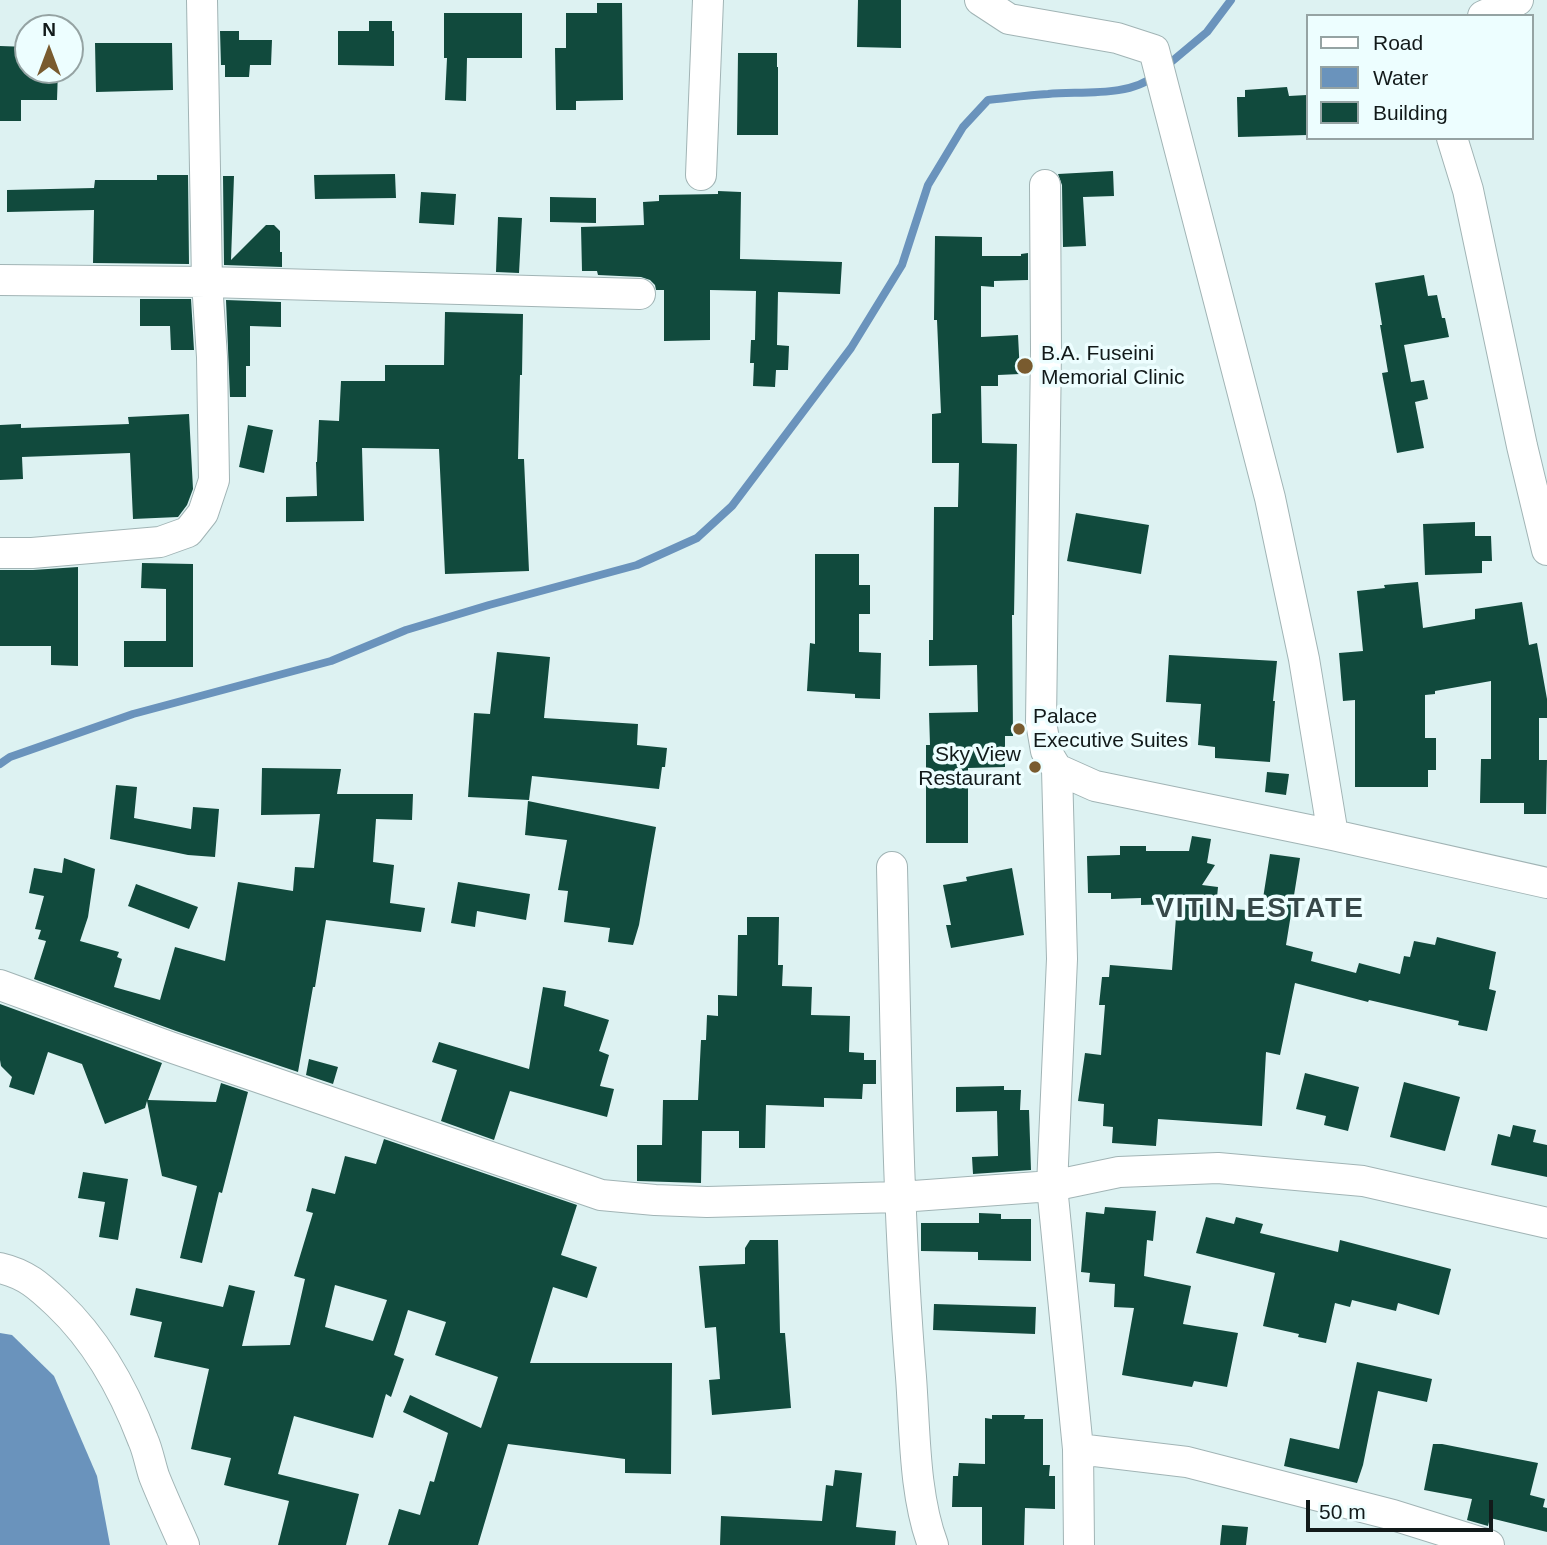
<!DOCTYPE html>
<style>
body{margin:0}
#map{position:relative;width:1547px;height:1545px;overflow:hidden;background:#ddf2f2;font-family:Arial,sans-serif}
canvas{display:block}
.legend{position:absolute;left:1306px;top:14px;width:228px;height:126px;box-sizing:border-box;background:#edfeff;border:2px solid #95a3a3;margin:0;padding:9px 12px;list-style:none;font-size:21px;color:#121a1a}
.legend li{display:flex;align-items:center;gap:14px;height:35px}
.legend b{width:35px;border:2px solid #95a3a3}
.north{position:absolute;left:14px;top:14px;width:70px;height:70px;box-sizing:border-box;background:#edfeff;border:2px solid #95a3a3;border-radius:50%;rotate:0deg;font-size:19px;font-weight:700;line-height:28px;text-align:center;color:#121a1a}
.north::after{content:'';display:block;margin:auto;width:24px;height:32px;background:#795b2f;clip-path:polygon(50% 0,100% 100%,50% 72%,0 100%)}
.scale{position:absolute;left:1306px;top:1500px;width:187px;height:32px;box-sizing:border-box;border:4px solid #121a1a;border-top:0;padding-left:9px;font-size:21px;line-height:24px;white-space:nowrap;color:#121a1a;-webkit-text-stroke:5px #edfeff;paint-order:stroke}
</style>
<div id="map">
<canvas width="1547" height="1545"></canvas>
<ul class="legend">
<li><b style="height:9px;background:#fff"></b>Road</li>
<li><b style="height:19px;background:#6a93bc"></b>Water</li>
<li><b style="height:19px;background:#114a3d"></b>Building</li>
</ul>
<div class="north">N</div>
<div class="scale">50 m</div>
</div>
<script>
const ctx = document.querySelector('canvas').getContext('2d');
ctx.lineJoin = 'round';
function fillPath(path, color) {
  ctx.fillStyle = color;
  ctx.fill(path, 'evenodd');
}
function trace(path, color, width, dash) {
  ctx.strokeStyle = color;
  ctx.lineWidth = width;
  ctx.lineCap = dash ? 'butt' : 'round';
  ctx.setLineDash(dash || []);
  ctx.stroke(path);
}
function label(font, color, halo, rows, align = 'center') {
  ctx.font = font + ' Arial,sans-serif';
  ctx.lineWidth = 7;
  ctx.setLineDash([]);
  ctx.textBaseline = 'middle';
  ctx.strokeStyle = halo;
  ctx.fillStyle = color;
  for (const [text, x, y, turn = 0] of rows) {
    ctx.save();
    ctx.translate(x, y);
    ctx.rotate((+turn || 0) * Math.PI / 180);
    ctx.textAlign = isNaN(turn) ? turn : align;
    if (halo) ctx.strokeText(text, 0, 0);
    ctx.fillText(text, 0, 0);
    ctx.restore();
  }
}
fillPath(new Path2D(`
 M0 1333 12 1335 54 1376 97 1476 110 1545H0Z`), '#6a93bc');
trace(new Path2D(`
 M1164 68 1207 32 1231 0
 M0 764 10 757 133 714 331 661 406 630 489 605 637 565 697 538 732 506 851 348 902 265 928 185 963 127 988 100C1008 98 1028 95 1048 94 1079 91 1130 97 1154 76`), '#6a93bc', 8);
fillPath(new Path2D(`
 M858 0H901V48L857 47Z
 M597 3H622L623 100 576 101V110H556L555 48H566V13H597Z
 M444 13H522V58H467L466 101 445 100 447 58H444Z
 M369 21H392V31H394V66L338 65V31H369Z
 M220 31H239V40H272L271 65H250L249 77H225V65H221Z
 M95 43H172L173 90 96 92Z
 M0 46 28 47V70H58L57 100H21V121H0Z
 M738 53H777V67H778V135H737Z
 M1287 87 1289 96 1307 95V135L1238 137 1237 97H1245V90Z
 M1113 171 1114 196 1083 197 1086 246 1063 247 1062 185 1058 174Z
 M395 174 396 198 315 199 314 175Z
 M157 175H188L189 264 93 263 94 210 7 212V190L94 188 95 180H157Z
 M223 176H234L231 260 266 225H274L280 231V252H282V267L224 265Z
 M718 191 741 192 740 259 842 262 840 294 778 292 777 345 789 346 788 370H776L775 387 753 386 754 363H750L751 340H755L756 291 710 290V340L664 341V290H656L655 285 650 280 641 277 598 275 597 271H582L581 227 644 225 643 202 659 201V195L718 194Z
 M421 192 456 194 454 225 419 223Z
 M550 197 596 198V223L550 222Z
 M498 217 522 218 519 273 496 272Z
 M935 236 982 237V256H1021V254L1028 253V280L994 281V287L981 286V337L1018 335 1020 374 998 375V386H981L982 443 1017 444 1014 615H1012L1013 736H1005V767L968 768V843H926V745H930L929 713 978 712 977 665 929 666V640H933L934 507H958L959 463H932V414L941 413 937 320H934Z
 M1424 275 1428 296 1437 295 1442 318H1445L1449 337 1404 345 1411 382 1424 380 1428 399 1415 402 1424 448 1397 453 1382 373 1388 372 1380 325H1382L1375 283Z
 M140 299H191L194 350H171L170 326H140Z
 M226 300 281 302V327L250 326V366H246V397H230Z
 M445 312 523 314 522 375H520L518 459H524L529 571 445 574 439 449 362 448 364 521 286 522V497L317 496 316 462H317L319 420 339 421 341 381H385V365H444Z
 M189 414 193 489 187 505 178 517 133 519 130 453 22 457 23 479 0 480V425L21 424V428L129 424 128 417Z
 M248 425 273 430 264 473 239 467Z
 M1076 513 1149 525 1141 574 1067 561Z
 M1475 522V536H1491L1492 561H1482V573L1425 575 1423 524Z
 M815 554H859V585H870V614H859V652L881 653 880 699 855 698V694L807 691 810 643 815 644Z
 M142 563 193 564V667H124V641H166V589L141 588Z
 M78 567V666L51 665V646H0V570H33Z
 M1418 582 1423 628 1475 619V609L1522 602 1529 645 1537 643 1547 699V718H1539V760H1547L1546 814H1524V803H1480L1481 759H1491V681L1435 691V694L1425 695V738H1436V770H1428V787H1355V700L1343 701 1339 653 1363 651 1357 591 1385 588 1384 585Z
 M497 652 550 657 544 718 638 724 637 745 667 748 665 767H662L659 789 532 776 529 800 468 797 474 713 490 714Z
 M1169 655 1277 661 1273 701H1275L1270 762 1215 758V747L1198 745 1201 704 1166 702Z
 M262 768 341 769 337 794H413L412 820 376 819 373 862 394 865 390 903 425 908 421 932 326 920 315 987H313L298 1072 176 1031 34 979 46 941 38 939 41 930 35 929 44 896 29 893 34 868 62 873 64 858 95 869 88 917 80 941 119 952 117 957 122 959 114 987 160 1000 175 947 225 961 238 882 293 891 295 867 314 868 320 814 261 815Z
 M1267 772 1289 774 1286 795 1265 792Z
 M116 785 137 787 134 818 191 829 193 807 219 809 215 857 188 855 110 839Z
 M528 801 656 827 639 925 633 945 608 942 610 928 564 922 568 891 558 890 567 840 525 835Z
 M1192 836 1211 839 1207 863 1215 865 1202 885 1218 887 1216 908 1261 911 1270 854 1300 858 1286 945 1313 952 1311 961 1356 973 1359 963 1400 974 1404 956 1410 957 1414 941 1435 945 1437 937 1496 952 1489 989 1496 991 1487 1031 1458 1025 1459 1021 1369 1000 1368 1002 1295 983 1280 1055 1266 1052 1262 1126 1158 1119 1156 1146 1112 1143 1113 1127 1103 1126 1104 1104 1078 1101 1085 1053 1101 1055 1105 1005H1099L1102 977H1109L1110 965 1172 970 1177 904 1141 905V898L1111 899V893H1088L1087 856 1120 855V846H1146V851H1189Z
 M1012 868 1024 935 951 948 946 925H951L943 885 967 881 966 877Z
 M458 882 530 894 526 920 477 911 475 927 451 923Z
 M136 884 198 907 189 929 128 906Z
 M747 917H779L778 965H783L782 986 812 987 811 1015 850 1016 849 1052 864 1053V1060H876V1084H863L862 1099 824 1098V1107L766 1105 765 1148H739V1131H702L701 1183 637 1181V1145H662L663 1100H698L701 1040H706L707 1015 718 1016V995L737 996 738 935H747Z
 M543 987 566 991 564 1006 609 1020 599 1051 609 1055 600 1086 614 1089 607 1117 510 1091 494 1140 441 1121 457 1070 432 1062 439 1042 529 1069Z
 M0 1004 162 1063 148 1100 216 1102 221 1083 248 1092 222 1193 219 1192 202 1263 180 1258 197 1186 162 1176 147 1101 145 1108 105 1124 82 1064 48 1052 34 1095 9 1087 12 1077 1 1066 0 1060Z
 M309 1059 338 1067 333 1084 306 1075Z
 M1305 1073 1359 1087 1348 1131 1324 1125 1326 1116 1296 1109Z
 M1404 1082 1460 1097 1445 1151 1390 1137Z
 M1004 1086V1090H1021L1020 1110H1029L1031 1170 973 1174 972 1157 998 1156 997 1111 956 1112V1087Z
 M1513 1125 1536 1130 1533 1142 1547 1145V1177L1491 1165 1498 1134 1510 1137Z
 M384 1139 577 1205 561 1255 597 1267 587 1298 553 1287 530 1363H672L671 1474 625 1473V1459L508 1444 478 1545H388L399 1509 420 1515 430 1481 434 1482 448 1433 403 1412 410 1395 481 1428 498 1377 435 1355 446 1322 408 1310 394 1355 404 1359 391 1397 386 1394 373 1438 294 1416 278 1474 359 1494 346 1545H278L289 1501 224 1485 231 1458 191 1449 209 1369 154 1357 162 1322 130 1315 136 1288 223 1307 229 1285 255 1291 242 1346 290 1345 305 1279 294 1276 313 1213 306 1211 312 1188 335 1194 345 1156 376 1164ZM335 1285 387 1300 373 1341 325 1327Z
 M83 1172 128 1179 118 1240 99 1237 105 1202 78 1198Z
 M1105 1207 1156 1211 1153 1241 1147 1240 1144 1276 1191 1286 1183 1324 1238 1333 1227 1387 1194 1381 1192 1387 1122 1375 1134 1308 1114 1307 1115 1284 1089 1282 1090 1273 1081 1272 1086 1212 1104 1214Z
 M979 1213 1001 1214V1219H1031V1261L978 1260V1252L921 1251V1223H979Z
 M1206 1217 1234 1224 1236 1217 1263 1224 1260 1233 1338 1252 1340 1240 1451 1269 1439 1315 1398 1303 1396 1311 1352 1300 1350 1307 1335 1303 1326 1343 1298 1337 1299 1334 1263 1326 1275 1273 1196 1253Z
 M750 1240H778L780 1333H785L791 1408 712 1415 709 1380 720 1379 716 1327 705 1328 699 1266 745 1264V1248Z
 M934 1304 1036 1307 1035 1334 933 1330Z
 M1357 1362 1432 1379 1427 1402 1378 1391 1363 1465 1357 1483 1284 1466 1290 1438 1339 1449Z
 M992 1415H1025L1024 1419H1043V1465H1050L1049 1476H1055V1509L1025 1508 1024 1545H982V1507H952L953 1476H958L959 1463 985 1464V1418L992 1419Z
 M1433 1444H1442L1538 1463 1530 1495 1545 1499 1543 1507 1547 1508V1532L1490 1518 1488 1526 1467 1520 1472 1499 1424 1490Z
 M835 1470 862 1473 856 1527 896 1531 895 1545H720L721 1516 822 1521 826 1485 833 1486Z
 M1222 1525 1248 1527 1246 1545H1220Z`), '#114a3d');
const street = new Path2D(`
 M980 0 1009 19 1117 38 1154 50 1270 498 1304 659 1333 835
 M1483 16 1518 0
 M1452 138 1468 190 1522 446 1547 550
 M701 175 708 0
 M1045 185 1046 350 1041 722 1046 751 1057 769 1095 786 1333 835 1547 883
 M0 280 207 282 640 294
 M0 553H32L160 542 188 532 203 513 214 480 212 357 207 282 202 0
 M1057 769 1062 959 1052 1186 1078 1449 1079 1545
 M892 867C896 1037 897 1208 911 1377 915 1430 914 1495 933 1545
 M0 985 170 1047 601 1195 655 1200 707 1202 900 1197 1052 1186 1119 1172 1218 1168 1363 1181 1547 1223
 M0 1268C26 1274 39 1286 58 1304 97 1341 124 1390 143 1440 148 1451 150 1464 154 1476 163 1499 174 1522 184 1545
 M1078 1449 1187 1462 1393 1515 1489 1545`);
trace(street, '#a1b4b5', 32);
trace(street, '#fff', 30);
for (const [x, y, r, color] of [
 [1025,366,9,"#795b2f"],
 [1019,729,7,"#795b2f"],
 [1035,767,7,"#795b2f"]
]) {
  const dot = new Path2D();
  dot.arc(x, y, r, 0, 2 * Math.PI);
  ctx.fillStyle = color;
  ctx.fill(dot);
  trace(dot, '#edfeff', 2.5);
}
label('21px', '#121a1a', '#edfeff', [
 ["B.A. Fuseini",1041,354],
 ["Memorial Clinic",1041,378],
 ["Palace",1033,717],
 ["Executive Suites",1033,741],
 ["Sky View",1021,755,"right"],
 ["Restaurant",1021,779,"right"]
], 'left');
ctx.letterSpacing = '2px';
label('bold 28px', '#374849', '#edfeff', [
 ["VITIN ESTATE",1260,909]
]);
ctx.letterSpacing = '0px';
</script>
